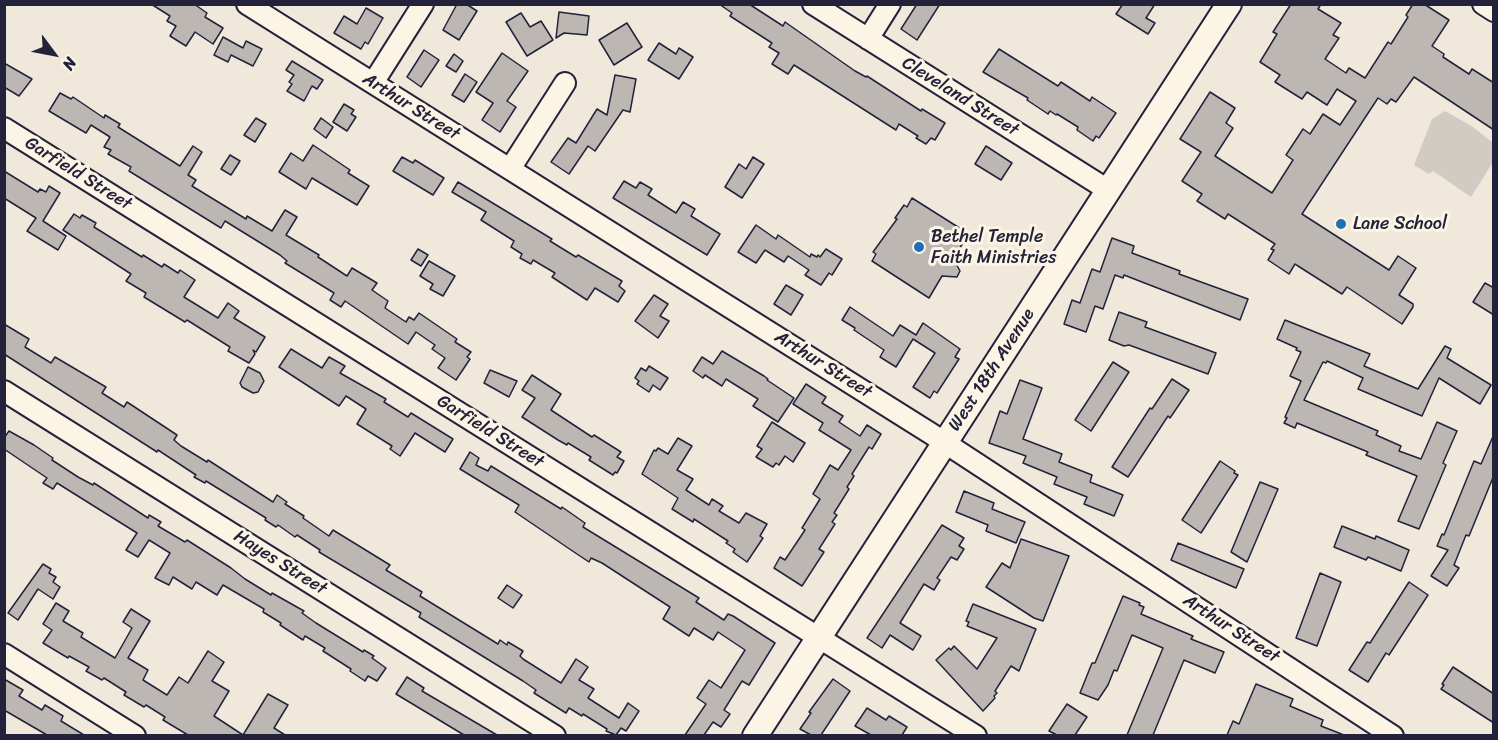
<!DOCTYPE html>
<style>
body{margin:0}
#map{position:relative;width:1498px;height:740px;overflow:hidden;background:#efe8db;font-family:Sriracha,sans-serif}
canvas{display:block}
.frame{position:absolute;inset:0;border:6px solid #22223b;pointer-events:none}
.north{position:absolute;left:24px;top:24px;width:60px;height:60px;-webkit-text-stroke:4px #fcf5e5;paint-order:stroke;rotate:122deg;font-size:16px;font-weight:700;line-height:24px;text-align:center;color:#22223b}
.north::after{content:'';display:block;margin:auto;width:21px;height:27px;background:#22223b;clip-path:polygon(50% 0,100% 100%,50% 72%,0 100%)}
</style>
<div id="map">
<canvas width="1498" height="740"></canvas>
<div class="frame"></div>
<div class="north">N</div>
</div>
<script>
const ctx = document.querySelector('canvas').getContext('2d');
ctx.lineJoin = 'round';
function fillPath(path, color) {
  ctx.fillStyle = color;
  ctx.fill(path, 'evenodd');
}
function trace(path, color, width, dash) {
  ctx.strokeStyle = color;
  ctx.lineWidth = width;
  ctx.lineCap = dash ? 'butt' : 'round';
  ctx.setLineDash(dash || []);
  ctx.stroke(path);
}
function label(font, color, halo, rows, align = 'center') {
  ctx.font = font + ' Sriracha,sans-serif';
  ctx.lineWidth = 6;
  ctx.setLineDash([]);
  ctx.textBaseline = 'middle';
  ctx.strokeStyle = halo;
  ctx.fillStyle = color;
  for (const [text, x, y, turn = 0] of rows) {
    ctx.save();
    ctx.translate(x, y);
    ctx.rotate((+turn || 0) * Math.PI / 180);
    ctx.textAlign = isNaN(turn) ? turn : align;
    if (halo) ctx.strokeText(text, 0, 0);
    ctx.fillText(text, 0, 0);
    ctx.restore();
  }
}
fillPath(new Path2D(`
 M1445 111 1473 127 1493 143V162L1471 197 1433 171 1429 174 1414 165 1432 119Z`), '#d1cbc3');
const building = new Path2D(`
 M151 4H194L207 13 205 17 223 28 213 44 195 32 186 46 170 36 176 26 167 21 170 16Z
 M457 4H466L477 11 459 40 443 30Z
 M719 4H749L783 26 785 22 855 71 866 77 867 76 921 111 922 109 945 123 935 140 931 138 926 144 916 138 918 136 899 124 896 130 794 65 788 74 772 64 779 53 769 47 772 43 730 16 732 13Z
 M917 4H940L917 40 901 29Z
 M1123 4H1155L1146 18 1155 23 1148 34 1116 14Z
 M1291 4H1321L1318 9 1341 23 1333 35 1339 38 1325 59 1346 73 1349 68 1365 78 1388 42 1391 44 1408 17 1406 15 1413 4H1424L1449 20 1432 46 1444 54 1443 57 1469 74 1472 69 1494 83V130L1414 77 1396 102 1391 99 1387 104 1378 98 1302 214 1389 270 1398 256 1416 268 1399 295 1413 304V307L1402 324 1347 287 1342 294 1298 266 1295 264 1289 274 1268 260 1274 250 1271 249 1275 244 1228 214 1225 219 1197 201 1202 194 1182 181 1201 152 1180 139 1210 92 1235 108 1226 123 1233 128 1215 156 1272 193 1293 160 1286 155 1303 129 1310 134 1323 114 1340 125 1356 101 1337 89 1327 105 1307 92 1302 99 1275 82 1280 75 1260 62 1277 34 1273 32Z
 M366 8 383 18 368 44 365 42 361 49 334 33 344 16 357 24Z
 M559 12 589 16 587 35 564 33 556 38Z
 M521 13 530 27 541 21 553 40 527 56 506 22Z
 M627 23 642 47 614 65 599 40Z
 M223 37 243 48 246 41 262 49 253 66 231 55 228 62 214 55Z
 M659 43 676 54 679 48 693 57 679 79 648 60Z
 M999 49 1058 86 1061 82 1090 101 1092 97 1116 113 1099 138 1096 136 1093 141 1077 130 1078 127 1057 114 1056 115 1050 111 1048 114 1027 100 1028 98 983 72Z
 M424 50 439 60 421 87 407 77Z
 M502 53 528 71 507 101 516 107 500 132 482 120 493 103 476 92Z
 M454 54 463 61 456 72 446 66Z
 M292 61 323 80 317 89 312 86 304 101 287 91 292 84 289 82 294 75 286 70Z
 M4 63 32 79 19 96 4 87Z
 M465 74 477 82 464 102 452 95Z
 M615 75 636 79 630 112 623 110 595 151 588 146 569 174 551 162 568 138 576 143 597 109 607 115Z
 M60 93 71 99 73 97 104 118 105 115 120 124 118 127 180 166 193 146 202 152 188 175 196 180 192 186 246 219 247 216 272 231 285 210 297 217 286 235 319 255 318 257 347 276 352 268 377 283 372 290 388 301 385 308 406 322 409 317 414 320 419 313 457 339 455 342 471 352 467 357 470 359 456 380 438 368 445 358 432 349 435 345 416 332 408 344 345 301 341 307 330 300 334 293 285 263 287 261 280 255 225 221 221 228 129 171 131 167 108 154 111 150 104 147 110 137 91 125 86 133 49 111Z
 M344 104 354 110 351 114 356 117 347 131 333 122Z
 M256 118 266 124 255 142 244 135Z
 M321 118 333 127 326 138 314 129Z
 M313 145 350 170 348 173 369 186 357 205 312 178 306 189 279 172 291 153 303 161Z
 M986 146 1012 163 1001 180 975 164Z
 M230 155 240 161 231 175 221 169Z
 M402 157 413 163 415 160 444 178 433 195 393 171Z
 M753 157 764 164 742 198 725 187 739 164 746 169Z
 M4 171 38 192 40 189 46 192 49 186 60 193 43 221 66 236 58 250 27 231 36 218 4 198Z
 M624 181 636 188 640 182 652 189 648 195 676 213 683 202 695 209 691 216 720 234 707 255 613 198Z
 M458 182 552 239 550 241 576 257 578 255 622 281 619 286 625 291 618 302 595 288 587 300 552 277 555 273 533 260 531 264 520 258 522 254 511 247 514 241 481 220 486 212 452 192Z
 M912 198 969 234 953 258 960 271 957 277 942 276 929 298 872 261 876 254 873 252 897 219 895 218 904 205 907 207Z
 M74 214 80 218 82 215 96 223 94 227 142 257 143 255 162 267 164 264 178 273 180 270 195 280 184 297 218 318 228 303 239 311 234 318 265 337 256 352 253 350 255 354 249 363 228 351 230 347 187 320 185 322 144 297 146 293 126 281 131 274 63 230Z
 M756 225 776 239 778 235 810 257 811 254 817 257 818 255 820 257 826 249 842 259 832 275 829 273 821 285 805 275 809 270 788 256 784 262 765 250 756 263 738 252Z
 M1112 238 1134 246 1132 253 1180 271 1179 274 1248 299 1240 320 1124 275 1123 278 1115 275 1103 309 1095 306 1086 332 1064 324 1072 300 1080 303 1092 269 1100 272Z
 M418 249 428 255 421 266 411 260Z
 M429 261 455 276 443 296 430 289 433 284 420 276Z
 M1485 283 1494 288V315L1473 302Z
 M786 285 803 295 791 315 774 304Z
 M654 295 668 304 660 316 669 321 658 338 635 321Z
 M850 307 893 336 900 325 916 335 923 323 960 349 955 357 959 359 937 393 934 391 930 398 913 387 935 353 913 339 896 367 880 357 884 350 854 330 855 328 842 320Z
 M1119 312 1147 322 1145 327 1216 353 1208 374 1129 345 1124 346 1109 340Z
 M1285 320 1370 354 1364 366 1418 389 1445 346 1451 349 1447 358 1491 385 1480 404 1439 378 1422 416 1358 389 1363 378 1327 361 1326 363 1323 362 1304 400 1378 431 1376 435 1401 446 1399 451 1421 459 1437 422 1457 431 1443 463 1446 465 1419 529 1398 521 1417 476 1366 455 1368 452 1297 423 1295 428 1284 423 1287 418 1285 417 1301 381 1290 376 1301 352 1296 350 1297 348 1277 339Z
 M4 324 29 339 25 347 51 363 55 357 94 380 106 387 102 393 124 407 127 402 177 435 174 440 181 446 207 462 208 460 273 502 277 495 287 502 285 504 304 516 303 518 329 536 333 530 390 565 386 570 422 592 420 596 498 644 500 640 507 645 508 642 523 651 520 656 523 659 561 683 576 659 588 667 579 680 594 689 588 698 619 718 628 703 639 711 626 731 621 728 616 735 606 731 607 729 583 714 582 716 569 708 566 713 534 693 536 690 523 681 419 617 421 613 319 552 320 550 297 535 295 537 278 525 276 527 265 520 266 518 206 481 205 483 194 477 196 475 158 450 157 452 4 354Z
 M291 349 322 368 329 357 345 366 340 373 386 399 384 402 408 417 411 413 453 439 445 452 415 433 400 456 390 449 392 446 357 424 366 409 346 396 339 406 279 367Z
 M722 351 764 376 768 379 767 380 794 398 778 422 753 406 758 399 726 379 722 386 705 375 703 378 693 371 702 357 713 364Z
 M1113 362 1129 372 1091 431 1075 420Z
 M649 366 668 378 660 390 653 385 649 392 637 384 639 381 635 378 641 368 646 371Z
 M248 367 260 373 264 381 258 392 253 393 242 387 240 383Z
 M490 370 517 381 509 397 484 383Z
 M532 375 561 394 551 410 592 437 594 435 621 452 617 457 624 461 617 473 615 472 613 475 589 460 591 457 568 443 567 445 558 440 522 417 535 398 522 390Z
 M1172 379 1189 390 1170 418 1168 416 1128 477 1112 467 1150 408 1152 409Z
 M1020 380 1042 388 1023 439 1062 454 1059 462 1092 475 1090 482 1123 495 1114 516 1084 504 1087 497 1054 484 1057 477 1023 463 1026 456 989 443 1000 411 1007 414Z
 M806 384 826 397 822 403 843 416 839 422 860 436 867 425 881 434 872 449 869 447 852 474 854 476 847 487 849 489 834 513 837 515 832 522 835 524 819 549 824 552 802 586 774 568 780 557 785 560 805 530 802 528 820 499 813 494 830 465 838 470 851 450 819 430 823 423 793 404Z
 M772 422 805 443 793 462 785 456 779 465 776 463 773 467 756 457 762 449 757 446Z
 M9 431 34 445 53 458 52 460 78 477 93 485 94 483 148 518 149 515 161 522 158 526 185 542 187 540 231 568 245 579 271 595 272 593 304 611 302 613 316 623 363 652 364 650 374 656 372 658 386 668 377 681 368 676 365 681 350 671 351 669 323 651 325 648 305 636 303 640 280 625 281 623 263 612 264 609 223 585 217 595 196 582 192 589 173 577 169 585 155 578 170 553 149 540 138 557 126 550 137 533 57 483 53 489 43 483 47 478 4 449V438Z
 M1494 434V475L1469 536 1466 535 1454 565 1459 568 1447 586 1431 576 1448 550 1437 546 1442 534 1444 535 1474 461 1481 464Z
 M678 438 692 446 677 470 693 479 686 490 709 505 712 499 723 506 719 511 739 523 746 513 767 524 760 536 763 538 747 562 733 552 735 549 726 543 728 541 694 519 693 522 672 509 678 498 642 474 654 450 656 451 658 448 668 454Z
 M470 452 479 458 476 465 488 471 491 466 561 509 562 507 585 523 583 527 699 598 696 602 724 620 728 614 733 616 775 643 749 685 742 681 724 710 730 714 721 727 713 722 704 735H685L706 704 697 698 709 680 721 688 745 650 718 632 713 640 694 628 689 636 663 619 670 607 602 563 591 558 589 562 574 552 515 512 519 505 460 469Z
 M1220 461 1235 471 1234 473 1238 475 1201 533 1182 520Z
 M1260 482 1278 489 1247 562 1231 552Z
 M964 491 994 503 992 509 1025 522 1016 543 986 531 988 525 956 512Z
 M942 525 964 538 959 546 964 549 957 560 951 557 937 578 940 580 934 590 924 584 900 623 921 636 913 650 890 635 882 648 867 638Z
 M1342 526 1375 539 1376 536 1409 550 1401 571 1368 557 1366 560 1334 547Z
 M1021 539 1069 556 1043 621 1034 618 986 587 1002 563 1010 568Z
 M1178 543 1244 569 1236 588 1171 560Z
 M43 564 51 569 49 573 56 577 53 582 60 587 53 599 38 589 18 620 8 613Z
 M1320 573 1341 582 1317 646 1296 638Z
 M1409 582 1428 595 1389 655 1386 653 1368 682 1349 670 1367 642 1370 643Z
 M507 585 522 595 513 608 498 598Z
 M1123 596 1140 603 1139 605 1144 607 1141 614 1193 636 1191 639 1224 652 1215 673 1184 660 1153 735H1127L1163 648 1132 635 1117 671 1114 670 1108 685 1098 700 1080 693 1092 663H1095Z
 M56 603 69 611 63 621 83 633 81 637 115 658 132 628 123 622 131 609 150 621 128 658 148 670 143 680 167 695 179 677 188 683 208 651 224 662 212 681 229 691 214 716 243 735 268 694 288 705 274 728 285 735H188L163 720 165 717 146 705 144 707 124 695 126 692 104 678 102 680 86 671 89 667 69 656 68 658 43 643 52 630 43 624Z
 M973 604 1036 629 1019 671 1011 666 995 691 997 693 994 696 995 698 983 711 936 660 949 648 951 650 954 646 977 669 997 638 967 626 969 622 966 621Z
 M1453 667 1494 694V723L1441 689 1444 685 1442 684Z
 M407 677 424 688 422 691 497 735H464L396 694Z
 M4 679 23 690 19 696 42 710 45 705 63 716 61 721 84 735H47L4 710Z
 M833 679 850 691 821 735H811L800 729 811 713 809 712Z
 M1256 684 1293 699 1290 706 1323 720 1321 726 1344 735H1227L1233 721 1239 724Z
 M1067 704 1087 717 1075 735H1057L1049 731Z
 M867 708 886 720 889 716 907 727 902 735H871L855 726Z`);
fillPath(building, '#bcb7b3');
trace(building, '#22223b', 1.5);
const minor = new Path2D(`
 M247 4 930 433 1393 736
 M813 4 1108 190
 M1483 4 1494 11
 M868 39 890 4
 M373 83 423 4
 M4 128 976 736
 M510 169 565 83
 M4 391 555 736
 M4 654 135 736`);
const major = new Path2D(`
 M755 736 1229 4`);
trace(minor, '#22223b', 24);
trace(major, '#22223b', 28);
trace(minor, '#fcf5e5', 20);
trace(major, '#fcf5e5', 24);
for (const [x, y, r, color] of [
 [1341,224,6,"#1f6fb2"],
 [919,247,6,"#1f6fb2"]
]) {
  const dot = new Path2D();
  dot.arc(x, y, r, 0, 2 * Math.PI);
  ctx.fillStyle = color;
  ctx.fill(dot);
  trace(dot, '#fcf5e5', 2);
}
label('18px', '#22223b', '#fcf5e5', [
 ["Cleveland Street",960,97,32],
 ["Arthur Street",411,107,32],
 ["Garfield Street",78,174,32],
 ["Arthur Street",823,365,32],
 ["West 18th Avenue",992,370,-57],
 ["Garfield Street",490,432,32],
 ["Hayes Street",280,563,32],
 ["Arthur Street",1231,629,33]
]);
label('18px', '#22223b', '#fcf5e5', [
 ["Lane School",1353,224],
 ["Bethel Temple",931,237],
 ["Faith Ministries",931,258]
], 'left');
</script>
